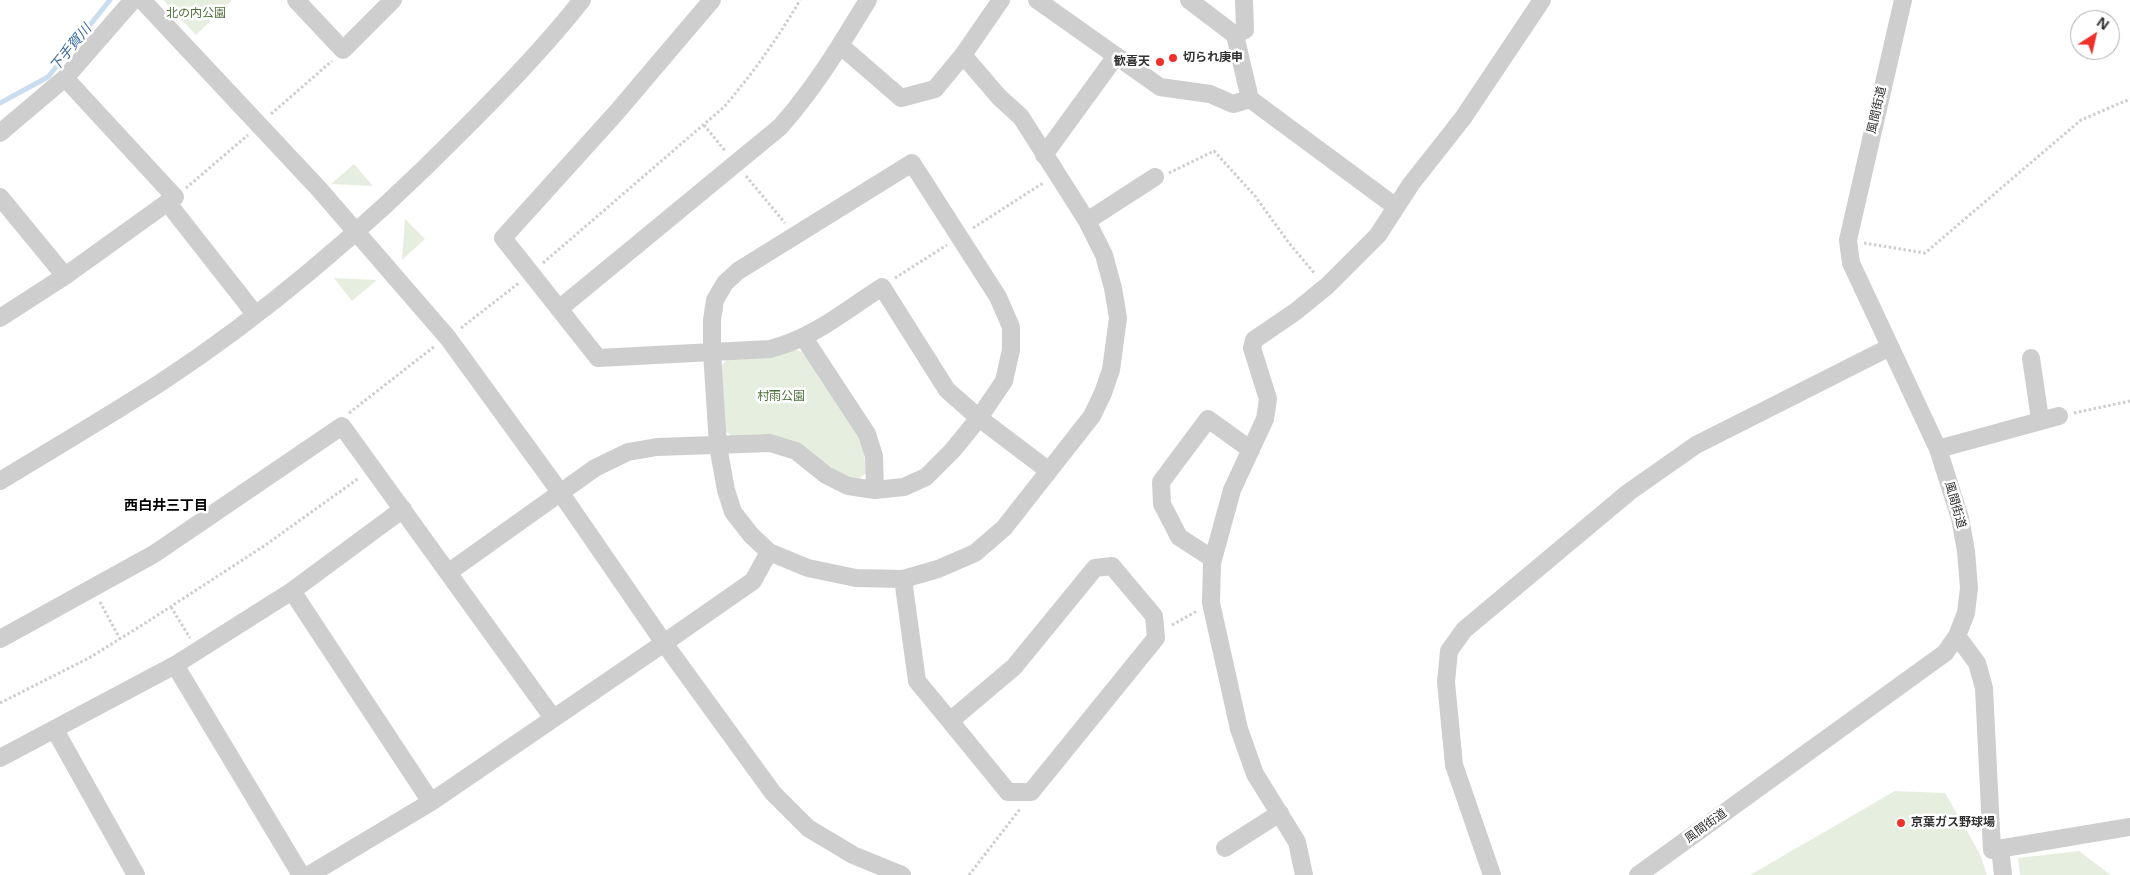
<!DOCTYPE html>
<meta charset="utf-8">
<style>
body{margin:0}
#map{position:relative;width:2130px;height:875px;overflow:hidden;background:#fff;font-family:"Noto Sans",sans-serif}
canvas{display:block}
.north{position:absolute;left:2070px;top:10px;width:50px;height:50px;box-sizing:border-box;background:#fff;border:1px solid #adadad;border-radius:50%;rotate:35deg;font-size:14px;font-weight:700;line-height:20px;text-align:center;color:#313131}
.north::after{content:'';display:block;margin:auto;width:18px;height:22px;background:#f1302a;clip-path:polygon(50% 0,100% 100%,50% 72%,0 100%)}
</style>
<div id="map">
<canvas width="2130" height="875"></canvas>
<div class="north">N</div>
</div>
<script>
const ctx = document.querySelector('canvas').getContext('2d');
ctx.lineJoin = 'round';
function fillPath(path, color) {
  ctx.fillStyle = color;
  ctx.fill(path, 'evenodd');
}
function trace(path, color, width, dash) {
  ctx.strokeStyle = color;
  ctx.lineWidth = width;
  ctx.lineCap = dash ? 'butt' : 'round';
  ctx.setLineDash(dash || []);
  ctx.stroke(path);
}
function label(font, color, halo, rows, align = 'center') {
  ctx.font = font + ' "Noto Sans","Noto Sans JP",sans-serif';
  ctx.lineWidth = 5;
  ctx.setLineDash([]);
  ctx.textBaseline = 'middle';
  ctx.strokeStyle = halo;
  ctx.fillStyle = color;
  for (const [text, x, y, turn = 0] of rows) {
    ctx.save();
    ctx.translate(x, y);
    ctx.rotate((+turn || 0) * Math.PI / 180);
    ctx.textAlign = isNaN(turn) ? turn : align;
    if (halo) ctx.strokeText(text, 0, 0);
    ctx.fillText(text, 0, 0);
    ctx.restore();
  }
}
fillPath(new Path2D(`
 M163 0H232L196 35Z
 M354 164 373 186 331 184Z
 M405 219 425 239 402 260Z
 M334 278 377 280 352 301Z
 M793 349 806 353 858 433 864 453 866 473 853 484 790 446 734 438 724 430 718 370 728 358Z
 M1895 791 1945 793 1980 854 1987 875H1750Z
 M2079 851 2111 875H2020L2018 858Z`), '#e6efdf');
trace(new Path2D(`
 M0 103 48 77 110 0`), '#caddef', 5);
trace(new Path2D(`
 M271 114 332 61
 M704 125 726 152
 M1169 173 1214 151 1255 196 1289 243 1315 274
 M746 176 785 223
 M186 188 248 135
 M973 228 1043 183
 M1864 243 1925 253 2081 120 2130 99
 M543 263 724 107C753 73 778 38 800 0
 M895 278 947 245
 M461 328 519 283
 M349 413 435 346
 M2074 413 2130 401
 M100 602 120 639
 M171 607 190 638
 M1172 625 1197 611
 M0 703 89 658 147 622 264 546 359 478
 M969 875 1020 809`), '#cecece', 3, [2.5, 2.5]);
trace(new Path2D(`
 M142 0 319 189 448 338 560 492 664 643 773 793 808 828 853 855 902 875
 M296 0 343 50 393 0
 M712 0 616 113 503 238 598 358 770 349C812 339 846 310 882 287L947 390 979 418 1049 471
 M1037 0 1160 87 1210 94 1233 104 1250 99
 M1189 0 1235 35 1250 99 1396 207
 M1235 35 1245 30 1244 0
 M841 46 901 98 935 89 963 55 1001 0
 M0 133 65 78 133 0
 M1044 155 1116 56
 M0 197 65 276
 M167 202 255 314
 M1087 221 1155 177
 M559 309 780 127C815 88 841 44 868 0
 M0 318 65 276 175 197 65 78
 M804 338 867 434 874 456 875 490
 M2031 358 2040 419
 M1938 449 2059 416
 M0 481C54 448 109 416 163 381 271 310 370 224 461 132 503 90 545 47 582 0
 M1213 559 1179 537 1162 504 1161 482 1208 419 1251 450
 M1112 566 1154 616 1156 638 1031 792H1008L950 721 1014 667 1095 568Z
 M449 572 595 468 628 452 657 447 770 443 796 451 826 475 848 486 875 490 904 487 926 477 952 451 979 418 1004 381 1011 350V327L998 297 912 163 738 271 725 283 715 300 712 320V352L718 446 726 490 733 512 751 535 769 552 808 568 856 578 903 579 938 569 975 553 1004 528 1092 416 1103 393 1111 370 1118 318 1113 288 1104 255 1087 221 1021 117 999 97 963 55
 M903 579 917 681 950 721
 M292 591 431 802
 M1957 636 1977 663 1984 688 1992 850 2130 827
 M0 639 154 554 342 426 553 718
 M175 665 301 875
 M55 730 136 875
 M0 758 175 665 292 591 403 509
 M1225 848 1280 813
 M2000 848 2003 875
 M309 875 431 802 664 643 753 581 769 552
 M1304 875 1297 842 1255 774 1239 729 1211 603 1212 563 1232 490 1265 419 1268 399 1252 348 1254 340 1295 312 1327 286 1378 235 1411 184 1463 118 1542 0
 M1492 875 1454 765 1446 682 1449 651 1464 630 1629 492 1696 445 1890 347
 M1638 875 1945 653 1957 636 1966 613 1969 588 1966 551 1960 518 1938 449 1851 263 1848 240 1903 0`), '#cecece', 18);
for (const [x, y, r, color] of [
 [1173,58,5,"#f1302a"],
 [1160,62,5,"#f1302a"],
 [1901,823,5,"#f1302a"]
]) {
  const dot = new Path2D();
  dot.arc(x, y, r, 0, 2 * Math.PI);
  ctx.fillStyle = color;
  ctx.fill(dot);
  trace(dot, '#fff', 2);
}
label('12px', '#4e713b', '#fff', [
 ["北の内公園",196,14],
 ["村雨公園",781,397]
]);
label('bold 12px', '#313131', '#fff', [
 ["切られ庚申",1183,58],
 ["歓喜天",1150,62,"right"],
 ["京葉ガス野球場",1911,823]
], 'left');
label('12px', '#313131', '#fff', [
 ["風間街道",1877,110,-77],
 ["風間街道",1955,505,74],
 ["風間街道",1706,826,-36]
]);
label('italic 14px', '#386a9a', '#fff', [
 ["下手賀川",71,48,-51]
]);
label('bold 14px', '#000', '#fff', [
 ["西白井三丁目",166,506]
]);
</script>
